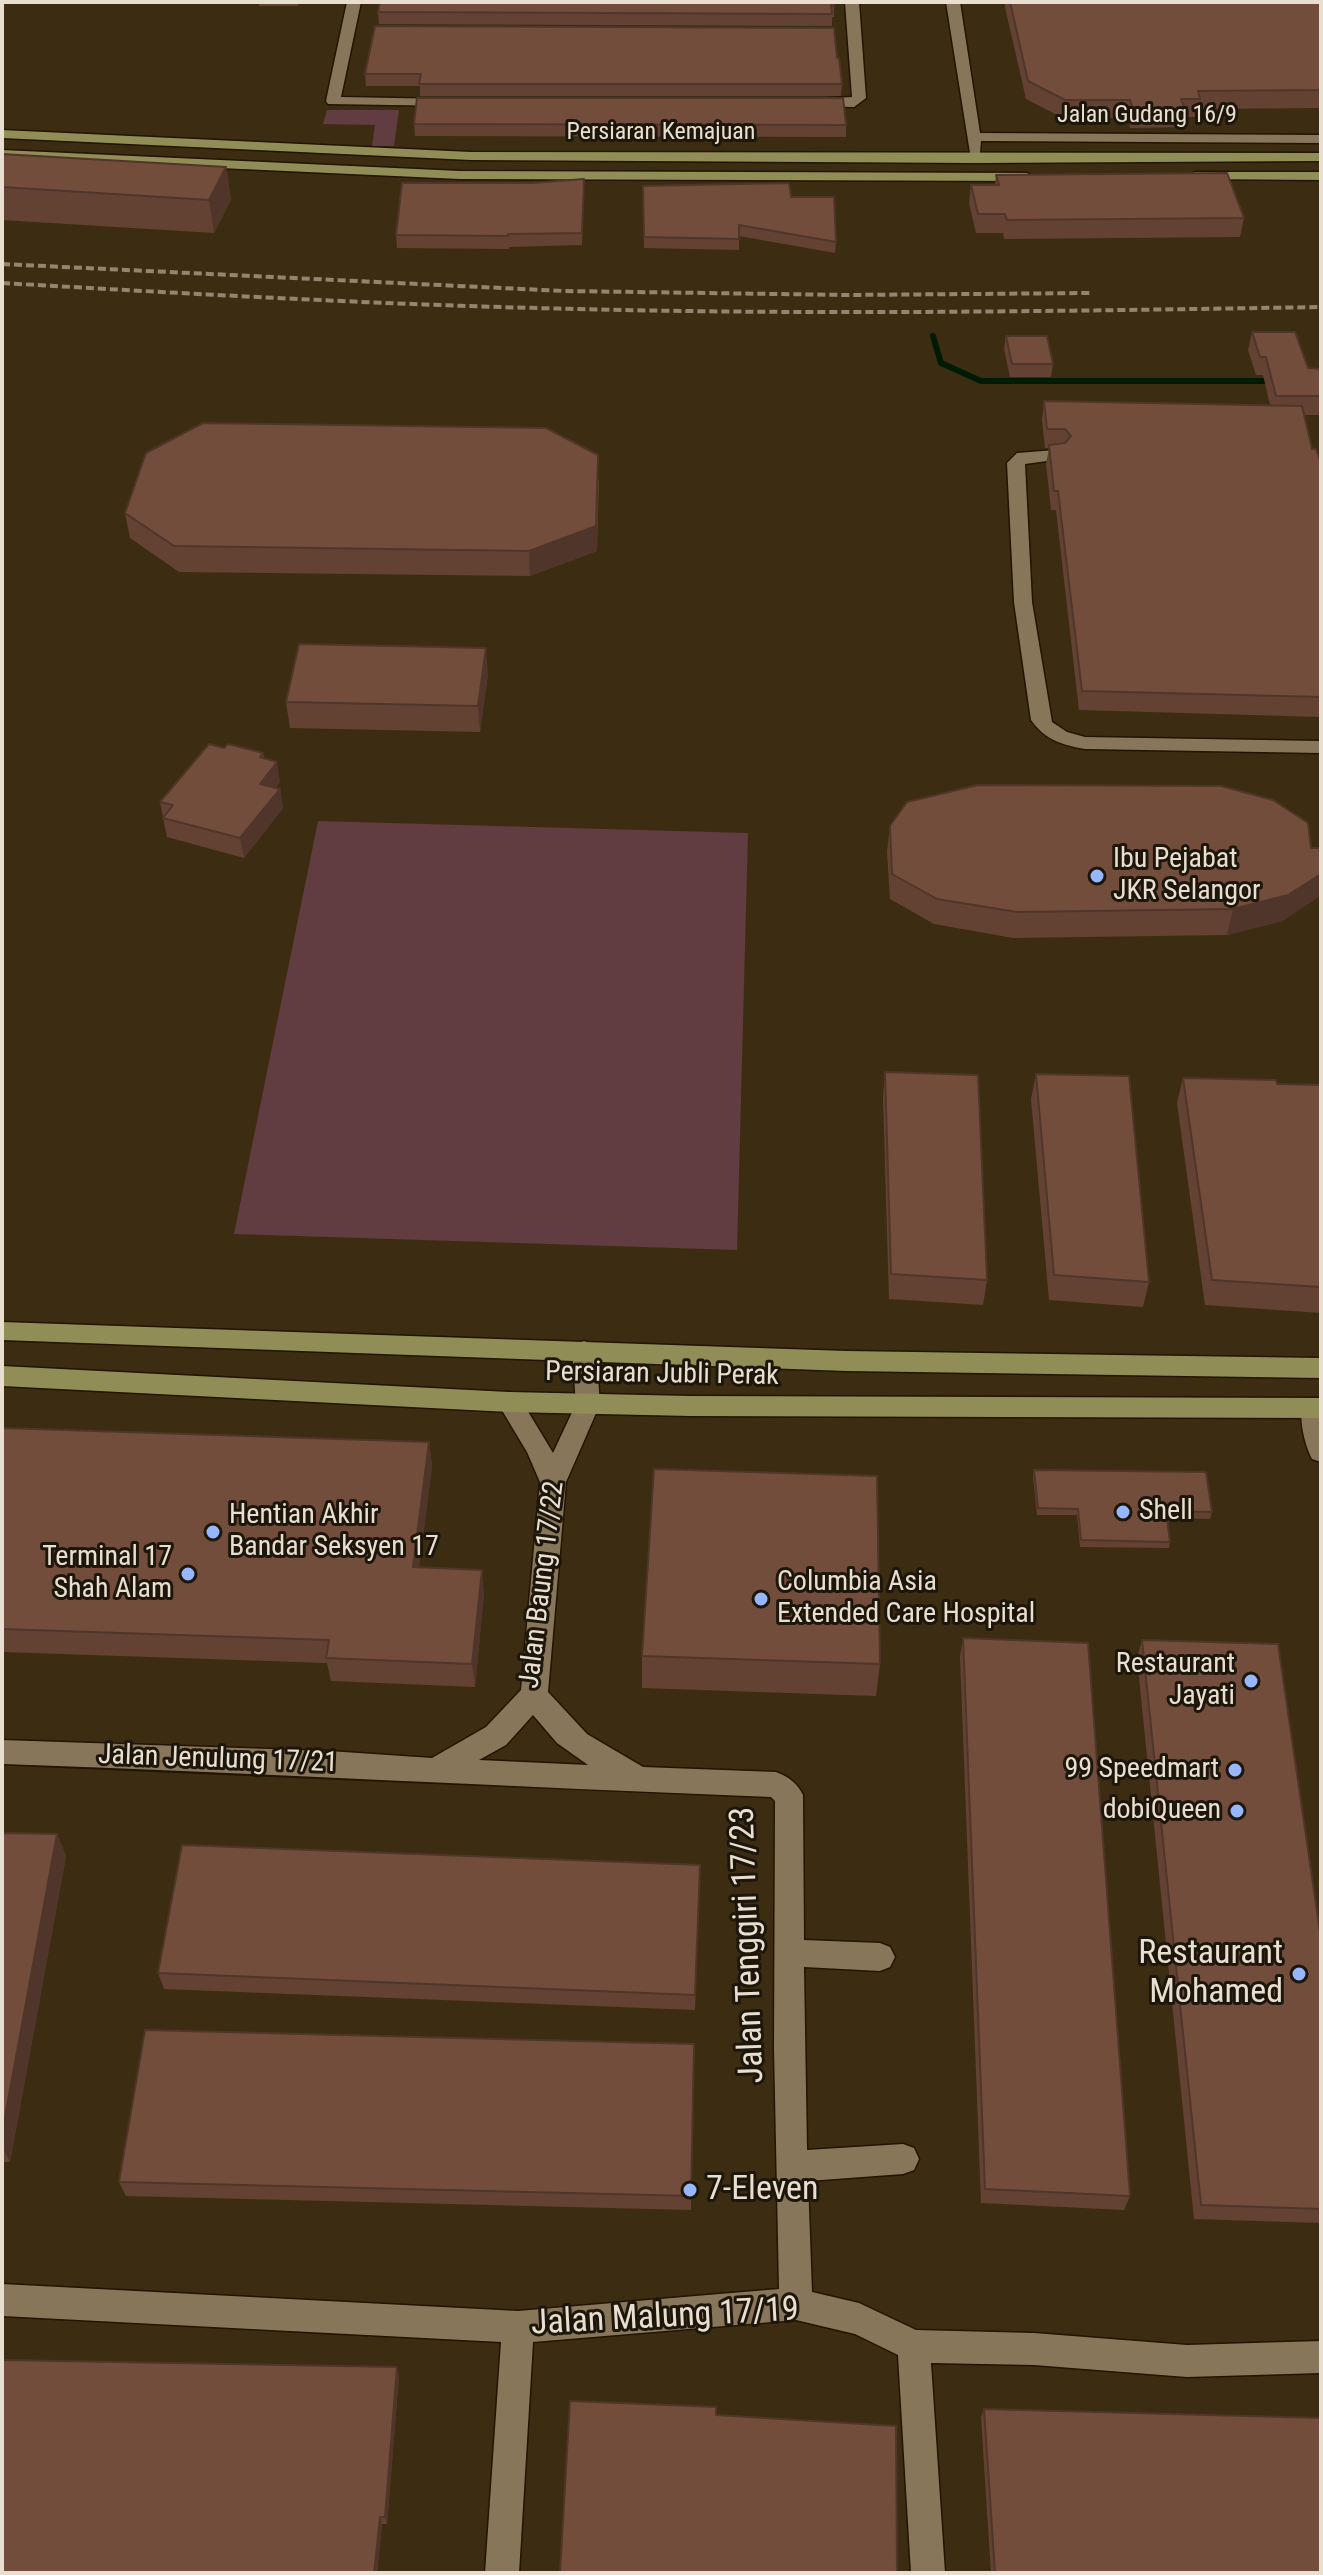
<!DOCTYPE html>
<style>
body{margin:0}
#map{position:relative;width:1323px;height:2575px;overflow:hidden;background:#3c2d12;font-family:"Roboto Condensed",sans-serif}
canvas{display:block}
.frame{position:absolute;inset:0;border:4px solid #e9dfd0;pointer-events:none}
</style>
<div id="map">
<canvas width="1323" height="2575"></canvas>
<div class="frame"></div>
</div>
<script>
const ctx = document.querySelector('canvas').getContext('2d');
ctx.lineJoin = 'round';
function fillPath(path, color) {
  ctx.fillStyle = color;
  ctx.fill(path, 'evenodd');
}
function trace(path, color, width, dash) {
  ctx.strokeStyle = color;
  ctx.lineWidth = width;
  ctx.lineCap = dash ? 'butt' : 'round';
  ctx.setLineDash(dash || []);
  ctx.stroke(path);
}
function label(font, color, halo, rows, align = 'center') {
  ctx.font = font + ' "Roboto Condensed",sans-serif';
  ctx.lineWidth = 6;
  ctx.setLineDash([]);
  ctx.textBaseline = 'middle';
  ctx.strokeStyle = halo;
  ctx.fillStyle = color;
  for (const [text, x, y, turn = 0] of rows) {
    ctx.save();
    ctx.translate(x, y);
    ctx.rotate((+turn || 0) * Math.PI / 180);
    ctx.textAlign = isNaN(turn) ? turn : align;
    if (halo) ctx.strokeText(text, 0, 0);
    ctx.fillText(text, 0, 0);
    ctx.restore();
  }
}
fillPath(new Path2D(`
 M327 110H399L394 146H372L375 125 323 124Z
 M318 821 748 833 737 1250 234 1234Z`), '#613c41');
trace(new Path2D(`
 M933 336 941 363 981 381H1274`), '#001b04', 6);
const minor = new Path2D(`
 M347 2H361L341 97 448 99 453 100V106L328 104 326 101Z
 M845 2H859L866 98 854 107 807 106 805 103 812 99 852 97Z
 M946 2H960L980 133 1321 135V143L981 141 980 153H970Z
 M1056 450 1062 451 1065 455 1062 459 1025 464 1032 602 1052 722 1067 732 1085 737 1321 741V753L1085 749C1062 745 1045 740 1031 720L1014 602 1007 463 1017 453Z
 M584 1341 593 1344 596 1351 600 1404 566 1482 548 1692 587 1734 643 1767 776 1772C789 1777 797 1783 803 1795L804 1940 880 1943 890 1947 895 1957 890 1967 880 1971 804 1967 807 2150 903 2144 914 2148 919 2159 914 2170 903 2174 808 2181 812 2292 859 2303 916 2330 1034 2333 1187 2345 1321 2341V2373L1187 2377 1034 2365 931 2363 945 2573H911L898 2355 855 2334 796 2320 533 2342 519 2573H485L501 2342 2 2316V2284L518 2311 779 2289 774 2048 775 1801 771 1797C514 1787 258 1773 2 1764V1740L329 1751 432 1758 486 1727 521 1690 540 1482 527 1452 497 1402 500 1395 509 1392 518 1395 553 1453 576 1404 572 1351 575 1344ZM533 1715 557 1743 588 1765 479 1760 506 1745Z
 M1313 1398 1321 1401V1462L1312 1459C1305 1446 1297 1415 1304 1401Z`);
const major = new Path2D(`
 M2 130 471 152 1321 153V161L976 163 471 160 2 138Z
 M2 150 460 171 1027 173 1034 177 1027 181 460 179 2 158Z
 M1195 172H1321V180L1190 179 1188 176Z
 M2 1322 846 1351 1321 1358V1378L846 1371 2 1340Z
 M2 1366 509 1392 690 1396 1321 1398V1418L690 1416 509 1412 2 1386Z`);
trace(minor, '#221400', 3);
trace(major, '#221400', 3);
fillPath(minor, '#88765a');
fillPath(major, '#908d56');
trace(new Path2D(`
 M2 264 564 291 849 295 1092 293
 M2 283C194 294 386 305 578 309 826 315 1073 311 1321 307`), '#938671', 4, [8, 4]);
fillPath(new Path2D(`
 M259 2H299L298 6H259Z
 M1005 2H1321V108L1198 109 1197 117H1184L1182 127 1130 128 1128 118H1063L1026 99 1005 7Z
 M834 6V17H832V26L379 24 378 12Z
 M837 58 842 84 841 96H420V86H366L365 74Z
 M414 124 846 125V137L415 136Z
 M2 154 226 167 231 200 214 233 2 220Z
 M996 175 1244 218 1240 237 1004 239 1003 233H976L969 203 971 185H995Z
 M584 179 582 245 509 247V249L397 248 396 235 532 183Z
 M643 186 791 197 836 242 835 253 739 236V250L644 248Z
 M1252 332 1308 368 1321 369V415H1304L1312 449 1321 463V717L1079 710 1056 510H1051L1046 464 1049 448H1045L1042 420 1044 401 1270 405 1263 375H1256L1248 350Z
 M1006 336 1053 364 1051 377H1010L1004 349Z
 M599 480 597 551 530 576 179 572 130 538 125 513Z
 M488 674 480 732 290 728 286 702Z
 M224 748 263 753 264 758 280 782 275 788 280 789 283 808 244 858 167 837 160 802Z
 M890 826 1321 848V895L1282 921 1227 935 1013 938 934 924 890 899 887 852Z
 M885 1072 987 1280 983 1305 889 1299 883 1098Z
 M1036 1074 1149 1282 1143 1307 1049 1300 1031 1099Z
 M1183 1078 1277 1084 1321 1085V1313L1205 1305 1177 1103Z
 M2 1428 429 1442 432 1466 419 1567 484 1593 475 1687 331 1681 327 1663 2 1652Z
 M1034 1470 1212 1512 1210 1519 1167 1518 1170 1542 1169 1548 1080 1547 1077 1515H1037L1033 1476Z
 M963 1638 1130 2196 1124 2210 981 2203 960 1656Z
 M1142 1640 1321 1939V2223L1194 2219 1137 1658Z
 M642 1656 880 1664 876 1696 642 1688Z
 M2 1833 57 1834 66 1856 10 2162H2Z
 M700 1865 695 2010 164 1989 158 1973Z
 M694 2044 691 2210 126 2196 119 2182Z
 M399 2375 387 2524H382L377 2573H2Z
 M984 2409 1321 2573H991L981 2417Z`), '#634234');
fillPath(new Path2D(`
 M226 167 231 200 214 233 209 200Z
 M598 455 597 551 530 576 529 551Z
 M486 648 488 674 480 732 478 706Z
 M277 762 280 782 263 803 260 784Z
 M280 789 283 808 244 858 240 838Z
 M1321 874V895L1282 921 1227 935 1233 909Z
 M429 1442 432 1466 416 1591 413 1567Z
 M482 1570 484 1593 475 1687 472 1664Z
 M57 1834 66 1856 10 2162 2 2146V2133Z
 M397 2367 399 2375 387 2524 385 2517Z
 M380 2517 382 2524 377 2573H374Z`), '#50362a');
const building = new Path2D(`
 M380 2H834V6L831 5 832 14 378 12Z
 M1010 2H1321V90L1198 91 1200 99H1181L1185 109H1133L1130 100H1065L1028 81Z
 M375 26 834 28 837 58H839L842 84H419L421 74H365Z
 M417 98H843L846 125 414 124Z
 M2 154 226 167 209 200 2 187Z
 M1227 173 1244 218 1007 220 1005 214H978L971 185H999L996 175Z
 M584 179 582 233 508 234V236L396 235 402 183H532Z
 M789 183 791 197H834L836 242 739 225V239L644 237 643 186Z
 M1252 332H1295L1308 368 1321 369V396H1276L1266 357H1260Z
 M1006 336H1047L1053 364H1012Z
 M1044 401 1302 406 1312 449H1316L1321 463V697L1082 691 1058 491H1054L1049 445 1065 443 1071 436 1065 429H1047Z
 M203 423 546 428 598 455 596 526 529 551 174 546 125 513 146 453Z
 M299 644 486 648 478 706 286 702Z
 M209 744 224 748 228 744 263 753 260 757 277 762 260 784 280 789 240 838 163 818 173 805 160 802Z
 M978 785 1221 786 1273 800 1308 823 1311 848H1321V874L1288 895 1233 909 1017 912 937 899 892 874 890 826 907 802Z
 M885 1072 978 1075 987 1280 891 1274Z
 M1036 1074 1129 1076 1149 1282 1054 1275Z
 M1183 1078 1276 1080 1277 1084 1321 1085V1287L1212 1280Z
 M2 1428 429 1442 413 1567 482 1570 472 1664 326 1658 329 1640 2 1629Z
 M654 1469 877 1476 880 1664 642 1656Z
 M1034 1470 1206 1472 1212 1512 1166 1511 1170 1542 1081 1540 1078 1509 1038 1508Z
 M963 1638 1088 1643 1130 2196 985 2189Z
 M1142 1640 1278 1644 1321 1939V2209L1201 2205Z
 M2 1833 57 1834 2 2133Z
 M182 1845 700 1865 695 1995 158 1973Z
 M145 2030 694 2044 691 2196 119 2182Z
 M2 2360 397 2367 385 2517H380L374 2573H2Z
 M570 2401 716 2407V2415L896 2426 897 2573H560Z
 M984 2409 1321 2418V2573H995Z`);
fillPath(building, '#734d3c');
trace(building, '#50362a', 2);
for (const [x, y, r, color] of [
 [1097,876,8,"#97b6fd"],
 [1123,1512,8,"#97b6fd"],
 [213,1532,8,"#97b6fd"],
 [188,1574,8,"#97b6fd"],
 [761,1599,8,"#97b6fd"],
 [1251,1681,8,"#97b6fd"],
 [1235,1770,8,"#97b6fd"],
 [1237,1811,8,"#97b6fd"],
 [1299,1974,8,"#97b6fd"],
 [690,2190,8,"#97b6fd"]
]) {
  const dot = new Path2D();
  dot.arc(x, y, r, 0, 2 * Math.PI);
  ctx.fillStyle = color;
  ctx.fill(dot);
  trace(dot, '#1d160b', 3);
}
label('24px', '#e9dfd0', '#1d160b', [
 ["Jalan Gudang 16/9",1147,116],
 ["Persiaran Kemajuan",661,133]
]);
label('28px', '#e9dfd0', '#1d160b', [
 ["Ibu Pejabat",1113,860],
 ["JKR Selangor",1113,892],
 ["Shell",1139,1512],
 ["Hentian Akhir",229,1516],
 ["Bandar Seksyen 17",229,1548],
 ["Terminal 17",172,1558,"right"],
 ["Shah Alam",172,1590,"right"],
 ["Columbia Asia",777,1583],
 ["Extended Care Hospital",777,1615],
 ["Restaurant",1235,1665,"right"],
 ["Jayati",1235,1697,"right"],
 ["99 Speedmart",1219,1770,"right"],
 ["dobiQueen",1221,1811,"right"]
], 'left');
label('28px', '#e9dfd0', '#1d160b', [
 ["Persiaran Jubli Perak",662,1375,1],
 ["Jalan Baung 17/22",543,1585,-83],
 ["Jalan Jenulung 17/21",218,1760,2]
]);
label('34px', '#e9dfd0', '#1d160b', [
 ["Jalan Tenggiri 17/23",749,1945,-92],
 ["Jalan Malung 17/19",665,2318,-3]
]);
label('34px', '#e9dfd0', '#1d160b', [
 ["Restaurant",1283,1954],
 ["Mohamed",1283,1993],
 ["7-Eleven",706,2190,"left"]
], 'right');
</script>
